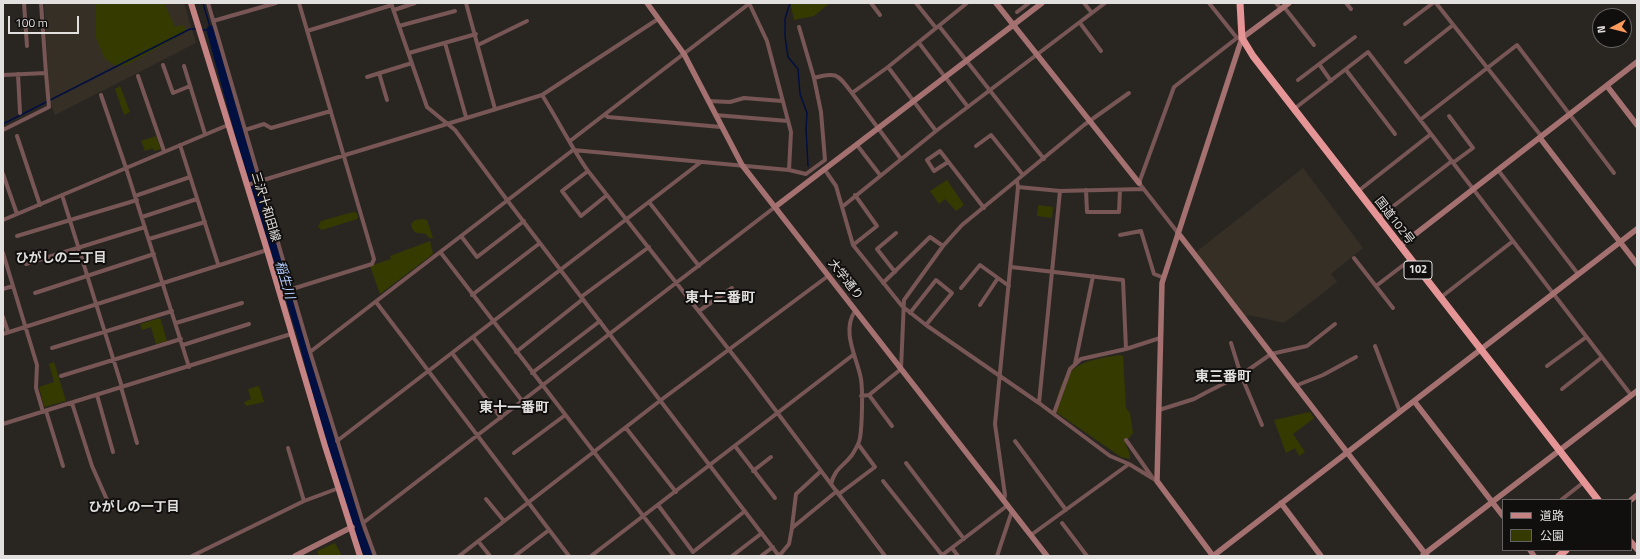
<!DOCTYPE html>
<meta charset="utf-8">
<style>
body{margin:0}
#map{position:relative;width:1640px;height:559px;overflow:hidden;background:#292622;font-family:"Titillium Web","Noto Sans JP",sans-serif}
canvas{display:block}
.frame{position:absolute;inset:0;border:4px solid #e2e0de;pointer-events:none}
.legend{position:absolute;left:1502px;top:499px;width:130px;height:52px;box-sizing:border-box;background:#100f0e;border:1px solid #646361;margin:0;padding:5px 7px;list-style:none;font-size:12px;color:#e2e0de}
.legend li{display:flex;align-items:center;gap:8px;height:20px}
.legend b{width:20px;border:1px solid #646361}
.north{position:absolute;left:1592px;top:8px;width:40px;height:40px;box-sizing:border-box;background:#100f0e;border:1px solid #646361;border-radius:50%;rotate:263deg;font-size:11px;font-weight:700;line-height:16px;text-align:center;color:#e2e0de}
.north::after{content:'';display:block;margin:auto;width:14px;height:18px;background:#ff9b5a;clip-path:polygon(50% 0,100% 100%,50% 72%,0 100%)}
.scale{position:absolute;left:8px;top:16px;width:71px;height:18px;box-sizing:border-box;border:2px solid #e2e0de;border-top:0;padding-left:5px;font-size:12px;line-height:14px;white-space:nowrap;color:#e2e0de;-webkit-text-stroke:3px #100f0e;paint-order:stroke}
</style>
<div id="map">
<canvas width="1640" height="559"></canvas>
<div class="frame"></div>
<ul class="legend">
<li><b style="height:5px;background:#c68384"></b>道路</li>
<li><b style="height:11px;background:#353b00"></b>公園</li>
</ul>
<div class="north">N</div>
<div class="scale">100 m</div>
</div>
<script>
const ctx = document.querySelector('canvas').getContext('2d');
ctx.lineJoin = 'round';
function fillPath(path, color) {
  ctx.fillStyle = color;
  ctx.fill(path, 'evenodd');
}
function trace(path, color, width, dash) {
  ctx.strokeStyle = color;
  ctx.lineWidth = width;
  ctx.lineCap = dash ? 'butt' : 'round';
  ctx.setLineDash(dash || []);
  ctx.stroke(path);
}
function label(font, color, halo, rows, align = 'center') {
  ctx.font = font + ' "Titillium Web","Noto Sans JP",sans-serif';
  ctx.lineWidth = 4;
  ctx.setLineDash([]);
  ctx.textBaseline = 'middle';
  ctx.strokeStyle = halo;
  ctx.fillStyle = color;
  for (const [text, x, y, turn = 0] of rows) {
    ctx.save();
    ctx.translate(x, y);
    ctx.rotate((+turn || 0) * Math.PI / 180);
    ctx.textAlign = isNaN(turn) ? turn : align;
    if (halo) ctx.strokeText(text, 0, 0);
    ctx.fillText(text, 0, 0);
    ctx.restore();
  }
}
fillPath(new Path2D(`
 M44 3H184L196 43 55 115 50 103Z
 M1303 168 1363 248 1331 274 1337 282 1284 323 1249 315 1246 317 1196 252Z`), '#362f26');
fillPath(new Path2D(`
 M95 3H164L175 27 184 25 186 32 127 65 116 66 105 59 96 38Z
 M792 3H830L814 16 794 20 791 6Z
 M120 86 130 112 124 115 115 89Z
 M156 136 161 149 154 151 153 148 145 151 141 141Z
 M947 180 964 205 956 211 945 199 939 204 930 191Z
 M1038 205 1053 207 1052 218 1037 216Z
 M353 212 357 213 358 217 357 219 322 230 318 227 321 221Z
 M422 219 427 220 433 238H429L426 234C417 233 413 234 411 224L415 220Z
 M430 241 433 254 380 294 370 266 391 259 390 256Z
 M160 318 167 341 156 344 151 327 142 330 140 324Z
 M1119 355 1123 356 1126 408 1130 413 1133 433 1125 443 1130 454V459L1121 457 1056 412C1058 367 1080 361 1119 355Z
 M54 362 66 401 44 407 39 387 54 382 49 364Z
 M259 386 264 402 246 406 244 402 251 399 248 389Z
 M1310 412 1314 418 1293 434 1305 452 1299 456 1295 448 1286 453 1274 420Z
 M335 543 342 556H319L317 551Z`), '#353b00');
trace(new Path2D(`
 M790 3 785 19V36L788 57 798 69 800 94 807 113 806 129 808 166
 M202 30H211L203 3
 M3 124 190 29H196`), '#020f41', 1.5);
trace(new Path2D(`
 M211 30 242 143 303 340 322 411 359 533 369 556`), '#020f41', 9);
trace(new Path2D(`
 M24 3 27 46
 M208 3 310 352 363 523 375 556
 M391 3 427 107 455 130 507 200 779 556
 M466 3 495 109
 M871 3 880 15
 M916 3 936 28
 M1084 3 1092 13
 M1209 3 1237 38
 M1276 3 1281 9
 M1346 3 1351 9
 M1436 3 1542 137
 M750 5 767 41 791 132 789 170
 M1284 7 1314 45
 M394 10 415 3
 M1017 12 1029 3
 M213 21 276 3
 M1080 23 1101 51
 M1405 24 1433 3
 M399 26 455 11
 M939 26 1044 159
 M307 31 392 5
 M445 43 466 117
 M919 43 968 107
 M478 45 527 21
 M409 53 476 34
 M1406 62 1453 25
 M1319 64 1331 81
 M163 65 173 93 190 86
 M184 66 205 134
 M888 67 936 131
 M1346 70 1395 134
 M379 73 387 100
 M18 74 20 113
 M3 75 46 73 41 3
 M138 76 164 151
 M367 77 412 63
 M814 78C837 71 838 75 852 93
 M1298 80 1355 37
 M101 95 126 168 189 367
 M542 95C558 120 571 147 588 171L749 375 885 556
 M708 101 730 102 744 98 782 101
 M1294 109 1368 52 1431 134 1357 192
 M605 115 608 117 721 127
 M715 115 788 121
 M1449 116 1473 148 1454 162
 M1420 120 1517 45 1614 173
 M3 130 49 107 46 73
 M245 130 264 124 271 128 331 111
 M1431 134 1631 395
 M17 136 40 205
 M570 141 750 3
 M180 145 218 264
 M857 145 880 175
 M976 146 991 135 1023 175
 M901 159 852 93 888 67 967 3
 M948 162 934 171 927 160 940 151 984 208
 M825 170 836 186 853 245 902 306 926 325 1039 403 1110 456 1129 464 1157 481
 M1498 170 1578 274
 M588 171 562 191 581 216 607 195
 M3 174 17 214
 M247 185 542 95 658 19
 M1018 187 1060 191 1143 189
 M1086 190 1087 212H1119L1120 190
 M62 195 122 387
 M135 196 190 177
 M649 202 699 266
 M842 207 936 131 1105 3
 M142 217 197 199
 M1378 218 1452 161
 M3 220 228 125
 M1178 233 1139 183 1174 87 1237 38H1242
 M1120 235 1141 231 1154 274 1162 277
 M17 236 137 200
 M461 236 477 257 524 221
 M149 239 205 222
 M853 245 877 226 855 195
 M3 253 37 365 36 388 43 412
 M441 253 674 556
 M1354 258 1393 308
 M26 264 145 227
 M1011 267 1123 280 1126 349
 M895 272 877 249 896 233
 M883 283 930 237 943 246
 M1376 286 1410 260
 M961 288 980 265 1009 286
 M3 289 13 286
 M292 289 372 264 374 259 299 3
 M35 293 154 254
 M472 295 540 243
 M581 297 649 247
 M1440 298 1513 241
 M376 302 569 556
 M980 305 998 278
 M699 311 732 288
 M910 313 936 280 952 293 926 325
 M3 317 8 332
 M176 323 242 303
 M3 334 267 250
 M473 337 523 402
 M1231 343 1241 375 1262 425
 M183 345 249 324
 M1375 346 1400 412
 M52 348 172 311
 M310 352 573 150 789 170 806 174 825 160 821 112 814 78 799 27
 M516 352 583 299
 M452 353 501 418
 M1075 364 1093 276
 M1547 366 1585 338
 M532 373 600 321
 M61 376 181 339
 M1295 386 1323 375 1356 357
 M121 387 137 443
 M1562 389 1601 358
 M97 395 113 452
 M869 395 892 426
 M861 396 869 395 901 369 904 300 943 246 962 225 1084 125 1129 93
 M72 403 92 466 111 509
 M1039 403 1060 191
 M1159 410 1194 399 1207 392 1241 375 1271 354 1307 346 1335 324
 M46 411 63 466
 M1054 413 1070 369 1081 359 1126 349 1160 338
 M3 424 291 334
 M626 428 676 492
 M1126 440 1152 477
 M337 441 701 162
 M1015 441 1066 510
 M735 446 775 498
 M288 448 304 501
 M514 453 564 416
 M906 463 964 539
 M753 471 771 457
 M883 481 942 555
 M831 484C835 468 843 467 852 455 855 450 859 444 860 438 862 425 863 392 861 379 857 357 841 332 855 311
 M839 494 875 467 858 444
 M486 499 504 521
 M1004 500 1005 495 995 424 1018 187 1017 181
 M1561 500 1584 482
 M658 505 693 552 745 511
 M363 523 775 207
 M1062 523 1087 556
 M792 527 796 494 821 471
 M1031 535 1129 464
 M478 541 490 556
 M952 548 958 556
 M192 556 304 501 339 488
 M459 556 661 400 828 276
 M515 556 549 530
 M591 556 853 355
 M732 556 762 533
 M761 556 773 547
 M779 556 789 544 792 528 837 491
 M941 556 1008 505
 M997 556 1012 511`), '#775655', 4);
trace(new Path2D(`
 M647 3 684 54 742 165 1047 556
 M996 3 1139 183
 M1607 86 1637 125
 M1540 138 1637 264
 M775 207 1042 3
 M1178 233 1427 556
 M1400 246 1637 62
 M1414 401 1503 516
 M1631 500 1637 495
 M1281 503 1321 556
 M1530 550 1534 556
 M1423 555 1637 391
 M295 556 352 527
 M1213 556 1157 481 1162 283 1242 38 1289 3
 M1213 556 1637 229`), '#a47070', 5.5);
trace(new Path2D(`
 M191 3 267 250 325 446 360 556
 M1631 542 1637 549`), '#c68384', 6);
trace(new Path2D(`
 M1240 3 1242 38 1253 56 1598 500
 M1559 556 1566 550`), '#e69596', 7);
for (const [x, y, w] of [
 [1418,270,28]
]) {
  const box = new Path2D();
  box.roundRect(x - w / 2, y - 9, w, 18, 3);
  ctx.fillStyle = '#100f0e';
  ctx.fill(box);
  trace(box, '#e2e0de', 1);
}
label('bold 11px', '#e2e0de', null, [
 ["102",1418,270]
]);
label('12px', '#e2e0de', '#100f0e', [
 ["三沢十和田線",265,207,73],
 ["国道102号",1394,221,52],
 ["大学通り",845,280,52]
]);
label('bold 13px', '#e2e0de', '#100f0e', [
 ["ひがしの二丁目",61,259],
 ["ひがしの一丁目",134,508]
]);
label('italic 13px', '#b0c9fc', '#100f0e', [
 ["稲生川",284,280,74]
]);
label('bold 14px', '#e2e0de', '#100f0e', [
 ["東十二番町",720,299],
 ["東三番町",1223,378],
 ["東十一番町",514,409]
]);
</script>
